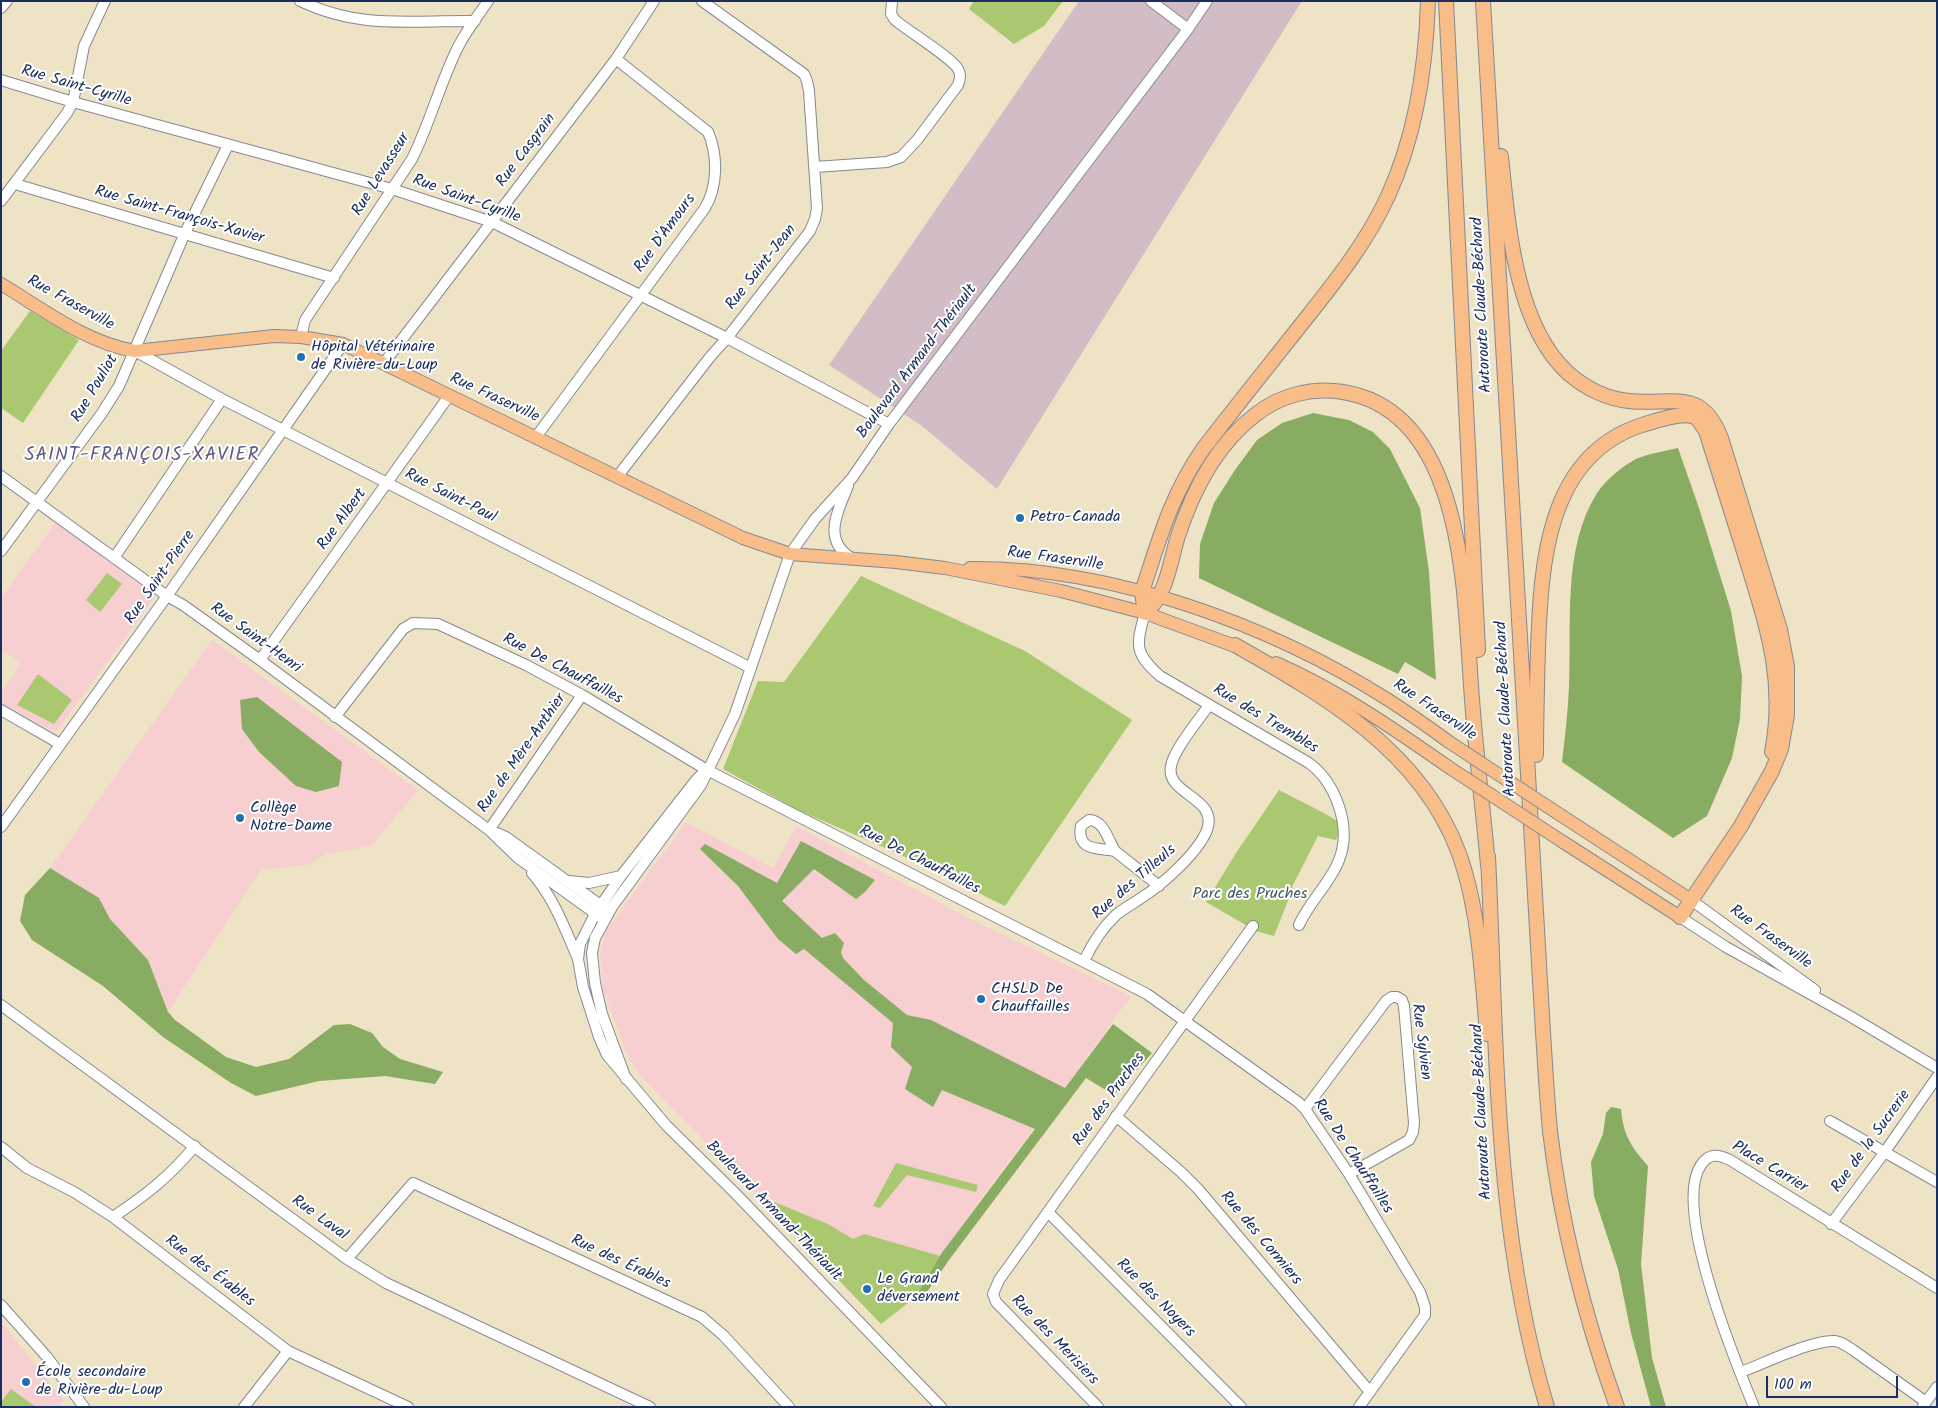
<!DOCTYPE html>
<meta charset="utf-8">
<style>
body{margin:0}
#map{position:relative;width:1938px;height:1408px;overflow:hidden;background:#efe3c6;font-family:Kalam,sans-serif}
canvas{display:block}
.frame{position:absolute;inset:0;border:2px solid #1b2f5e;pointer-events:none}
.scale{position:absolute;left:1766px;top:1376px;width:132px;height:22px;box-sizing:border-box;border:2px solid #1b2f5e;border-top:0;padding-left:6px;font-size:15px;line-height:18px;white-space:nowrap;color:#1b2f5e;-webkit-text-stroke:4px #fff;paint-order:stroke}
</style>
<div id="map">
<canvas width="1938" height="1408"></canvas>
<div class="frame"></div>
<div class="scale">100 m</div>
</div>
<script>
const ctx = document.querySelector('canvas').getContext('2d');
ctx.lineJoin = 'round';
function fillPath(path, color) {
  ctx.fillStyle = color;
  ctx.fill(path, 'evenodd');
}
function trace(path, color, width, dash) {
  ctx.strokeStyle = color;
  ctx.lineWidth = width;
  ctx.lineCap = dash ? 'butt' : 'round';
  ctx.setLineDash(dash || []);
  ctx.stroke(path);
}
function label(font, color, halo, rows, align = 'center') {
  ctx.font = font + ' Kalam,sans-serif';
  ctx.lineWidth = 4;
  ctx.setLineDash([]);
  ctx.textBaseline = 'middle';
  ctx.strokeStyle = halo;
  ctx.fillStyle = color;
  for (const [text, x, y, turn = 0] of rows) {
    ctx.save();
    ctx.translate(x, y);
    ctx.rotate((+turn || 0) * Math.PI / 180);
    ctx.textAlign = isNaN(turn) ? turn : align;
    if (halo) ctx.strokeText(text, 0, 0);
    ctx.fillText(text, 0, 0);
    ctx.restore();
  }
}
fillPath(new Path2D(`
 M56 522 154 595 152 601 57 731 49 729 1 703V693L21 663 1 649V598Z
 M212 640 418 790 371 846 327 854 307 865 261 870 168 1012 148 960 110 919 99 899 50 868Z
 M686 822 773 868 796 826 980 924 1131 996 1065 1088 996 1178 940 1256 917 1296 881 1324 640 1075 628 1057 603 990 600 955 605 932Z
 M1 1322 64 1400 59 1407H1Z`), '#f7cfd1');
fillPath(new Path2D(`
 M1079 1H1302L997 489 922 426 829 365Z`), '#d2bdc6');
fillPath(new Path2D(`
 M974 1H1063L1044 26 1014 44 969 9Z
 M30 311 79 340 23 423 1 408V351Z
 M107 573 122 584 100 612 86 600Z
 M861 576 1025 651 1132 720 1005 906 897 853 798 810 723 769 758 681 784 682Z
 M38 674 72 700 54 724 17 705Z
 M1279 790 1322 812 1339 822V833L1336 840 1318 836 1292 887 1293 888 1274 936 1256 931 1206 902 1236 853Z
 M896 1163 978 1185 976 1192 907 1175 880 1208 873 1206Z
 M757 1195 828 1224 853 1239 864 1234 940 1256 917 1296 881 1324Z
 M11 1389 36 1407H1V1402Z`), '#aac86f');
fillPath(new Path2D(`
 M1313 413 1349 420 1373 432 1390 449 1420 508 1429 572 1436 680 1405 662 1398 674 1199 578 1200 544 1214 503 1235 470 1257 440 1282 423Z
 M1678 448 1699 508 1731 611 1742 676 1740 719 1732 758 1707 816 1673 838 1562 762C1565 737 1568 711 1569 686 1572 623 1562 549 1597 493 1605 481 1619 469 1631 462 1641 455 1665 451 1678 448Z
 M257 697 342 762 339 786 316 792 296 786 259 752 242 729 240 700Z
 M801 841 875 880 865 892 856 899 814 869 782 901 822 938 835 933 844 943 841 952 843 958 864 980 907 1015 931 1020 1065 1088 1113 1024 1152 1053 1114 1095 1086 1078 949 1260 925 1295 919 1299 916 1297 941 1254 1035 1129 942 1090 933 1107 905 1089 912 1067 891 1047 893 1023 804 949 796 954 778 939 738 886 700 849 705 844 777 883Z
 M50 868 99 898 110 919 148 960 168 1012 175 1020 226 1057 256 1067 289 1059 334 1025 350 1024 372 1033 383 1047 400 1059 443 1072 435 1084 385 1076 319 1081 256 1096 231 1083 163 1037 103 986 32 940 20 921 25 895Z
 M1611 1107 1621 1109C1623 1134 1631 1147 1648 1166L1641 1264 1652 1358 1666 1407H1651L1631 1333 1618 1269 1594 1196 1591 1162 1603 1134 1606 1113Z`), '#87ac62');
const minor = new Path2D(`
 M300 1C362 30 409 20 475 21
 M1151 1 1188 29
 M1 8 7 1
 M1 80 73 102 392 189 492 222 727 338 889 424
 M815 167 887 162 901 157 917 140 958 85C960 80 961 74 958 69 952 58 908 31 895 20L891 14 892 1
 M15 184 334 278
 M1 201 67 113 73 102 84 46 105 1
 M301 337 305 320 412 159C430 123 440 83 458 47 466 31 478 16 488 1
 M135 351 222 399 751 668
 M384 363 616 59 654 1
 M536 437 705 208C718 186 718 155 708 132L616 59
 M1 476 167 596 183 605 260 660 489 830 518 858 600 917
 M617 477 710 357 727 338 800 244 810 231 815 219 817 208 809 91 807 81 804 74 702 1
 M848 486C838 511 821 541 853 559
 M1 551 102 413 119 386 185 233 228 145
 M114 558 222 399
 M1145 613C1136 645 1134 653 1160 676L1309 763C1336 783 1352 827 1339 860 1331 882 1309 902 1299 925
 M260 660 449 396
 M1 710 60 744
 M335 717 403 629 413 623 438 624 526 665 582 695 707 770 1147 994 1298 1102 1305 1109 1349 1174 1420 1292 1425 1307V1315L1359 1407
 M706 770 696 780 621 876 595 914 580 944 578 959 583 987 599 1037 607 1055 666 1125 734 1192 941 1407
 M1089 820C1104 820 1108 840 1115 851 1098 848 1076 851 1081 826Z
 M1 827 167 596 343 344
 M489 830 582 695
 M497 833 506 837 606 909
 M1115 851 1159 886
 M532 873C554 898 565 929 578 959
 M569 881 589 883 621 876
 M1691 900 1815 990
 M1680 917 1726 947 1848 1015 1937 1068
 M1084 961C1092 944 1102 928 1116 915 1124 908 1133 904 1141 898 1162 885 1198 853 1207 830 1219 797 1165 795 1171 766 1174 749 1199 720 1209 705
 M1 1005 347 1259 386 1283 650 1407
 M626 1079 602 1014 595 983 592 953 595 938 612 907 701 785 735 714 790 554 815 519 852 478 889 424 1188 29 1207 1
 M1305 1109 1386 1001 1392 997H1397L1402 1000 1404 1006 1414 1123 1413 1132 1409 1140 1349 1174
 M1116 1116 1181 1172 1198 1189 1370 1392
 M1830 1121 1937 1182
 M1 1147 27 1168 74 1192 113 1217 288 1351 408 1407
 M1048 1212 1241 1407
 M113 1217C146 1195 169 1177 195 1146
 M1831 1224 1884 1153 1937 1077
 M347 1259 413 1183 702 1317 724 1336 789 1407
 M1 1305 47 1357 84 1407
 M1741 1372C1763 1364 1814 1339 1835 1341 1842 1342 1847 1346 1853 1350L1926 1402
 M1923 1406 1937 1387
 M244 1407 288 1351
 M1098 1407 996 1302 993 1294 999 1280 1253 926
 M1754 1407C1735 1361 1672 1207 1701 1165 1709 1153 1718 1154 1730 1160L1937 1288`);
const major = new Path2D(`
 M1 284C43 309 86 343 135 351L274 336 301 337 343 344 743 538 790 554 896 562 945 568 1061 591 1145 613 1243 649
 M970 568C1113 567 1271 625 1390 701 1410 714 1430 728 1449 742
 M1276 663C1338 690 1394 729 1450 768
 M1562 816 1691 900
 M1563 842 1680 917`);
const highway = new Path2D(`
 M1428 1C1426 68 1416 135 1388 196 1367 242 1335 282 1304 321 1270 364 1236 406 1203 449 1171 495 1159 540 1142 592L1145 613C1167 595 1170 562 1178 536 1193 490 1216 445 1255 415 1280 395 1312 387 1343 392 1468 412 1464 602 1472 699 1476 754 1483 809 1488 865
 M1446 1 1478 650
 M1483 1 1543 1032C1545 1065 1547 1098 1550 1131 1561 1225 1585 1318 1617 1407
 M1501 156C1508 223 1515 325 1568 373 1585 388 1607 399 1629 401 1672 406 1701 386 1721 438L1780 629 1787 667V715L1781 749 1772 771 1741 826 1680 917
 M1235 645C1323 695 1420 750 1458 851 1479 907 1482 975 1487 1034
 M1536 755C1536 720 1537 685 1538 649 1541 565 1546 456 1642 425 1655 421 1685 410 1697 418L1706 431C1719 472 1732 513 1745 555 1766 624 1786 678 1772 752
 M1488 856C1497 1040 1493 1228 1547 1407`);
trace(minor, '#858992', 12);
trace(major, '#858992', 14);
trace(highway, '#858992', 16);
trace(minor, '#fff', 10);
trace(major, '#f8bd89', 12);
trace(highway, '#f8bd89', 14);
const majorBridge = new Path2D(`
 M1449 742 1562 816
 M1450 768 1563 842`);
trace(majorBridge, '#858992', 14, []);
trace(majorBridge, '#f8bd89', 12);
for (const [x, y, r, color] of [
 [301,357,5,"#1f6fb2"],
 [1020,518,5,"#1f6fb2"],
 [240,818,5,"#1f6fb2"],
 [981,999,5,"#1f6fb2"],
 [867,1289,5,"#1f6fb2"],
 [26,1382,5,"#1f6fb2"]
]) {
  const dot = new Path2D();
  dot.arc(x, y, r, 0, 2 * Math.PI);
  ctx.fillStyle = color;
  ctx.fill(dot);
  trace(dot, '#fff', 2);
}
label('16px', '#1b2f5e', '#fff', [
 ["Rue Saint-Cyrille",76,87,16],
 ["Rue Casgrain",527,151,-53],
 ["Rue Levasseur",382,175,-58],
 ["Rue Saint-Cyrille",466,200,20],
 ["Rue Saint-François-Xavier",179,216,16],
 ["Rue D'Amours",666,234,-54],
 ["Rue Saint-Jean",762,268,-52],
 ["Rue Fraserville",70,304,29],
 ["Autoroute Claude-Béchard",1483,305,-93],
 ["Boulevard Armand-Thériault",918,362,-53],
 ["Rue Pouliot",96,389,-59],
 ["Rue Fraserville",494,399,25],
 ["Rue Saint-Paul",450,497,27],
 ["Rue Albert",343,520,-54],
 ["Rue Fraserville",1055,560,8],
 ["Rue Saint-Pierre",161,578,-55],
 ["Rue Saint-Henri",255,639,36],
 ["Rue De Chauffailles",562,670,28],
 ["Autoroute Claude-Béchard",1507,709,-93],
 ["Rue Fraserville",1434,711,34],
 ["Rue des Trembles",1265,720,31],
 ["Rue de Mère-Anthier",523,754,-55],
 ["Rue De Chauffailles",919,861,27],
 ["Rue des Tilleuls",1135,883,-41],
 ["Rue Fraserville",1770,938,36],
 ["Rue Sylvien",1420,1042,83],
 ["Rue des Pruches",1110,1100,-54],
 ["Autoroute Claude-Béchard",1483,1112,-93],
 ["Rue de la Sucrerie",1872,1142,-54],
 ["Rue De Chauffailles",1352,1157,57],
 ["Place Carrier",1769,1168,31],
 ["Boulevard Armand-Thériault",773,1212,46],
 ["Rue Laval",319,1219,36],
 ["Rue des Cormiers",1260,1239,50],
 ["Rue des Érables",620,1263,25],
 ["Rue des Érables",209,1272,37],
 ["Rue des Noyers",1155,1299,45],
 ["Rue des Merisiers",1054,1341,46]
]);
label('16px', '#1b2f5e', '#fff', [
 ["Hôpital Vétérinaire",311,348],
 ["de Rivière-du-Loup",311,366],
 ["Petro-Canada",1030,518],
 ["Collège",250,809],
 ["Notre-Dame",250,827],
 ["CHSLD De",991,990],
 ["Chauffailles",991,1008],
 ["Le Grand",877,1280],
 ["déversement",877,1298],
 ["École secondaire",36,1373],
 ["de Rivière-du-Loup",36,1391]
], 'left');
label('16px', '#465d63', '#fff', [
 ["Parc des Pruches",1250,895]
]);
ctx.letterSpacing = '1px';
label('19px', '#625b85', '#fff', [
 ["SAINT-FRANÇOIS-XAVIER",142,457]
]);
ctx.letterSpacing = '0px';
</script>
